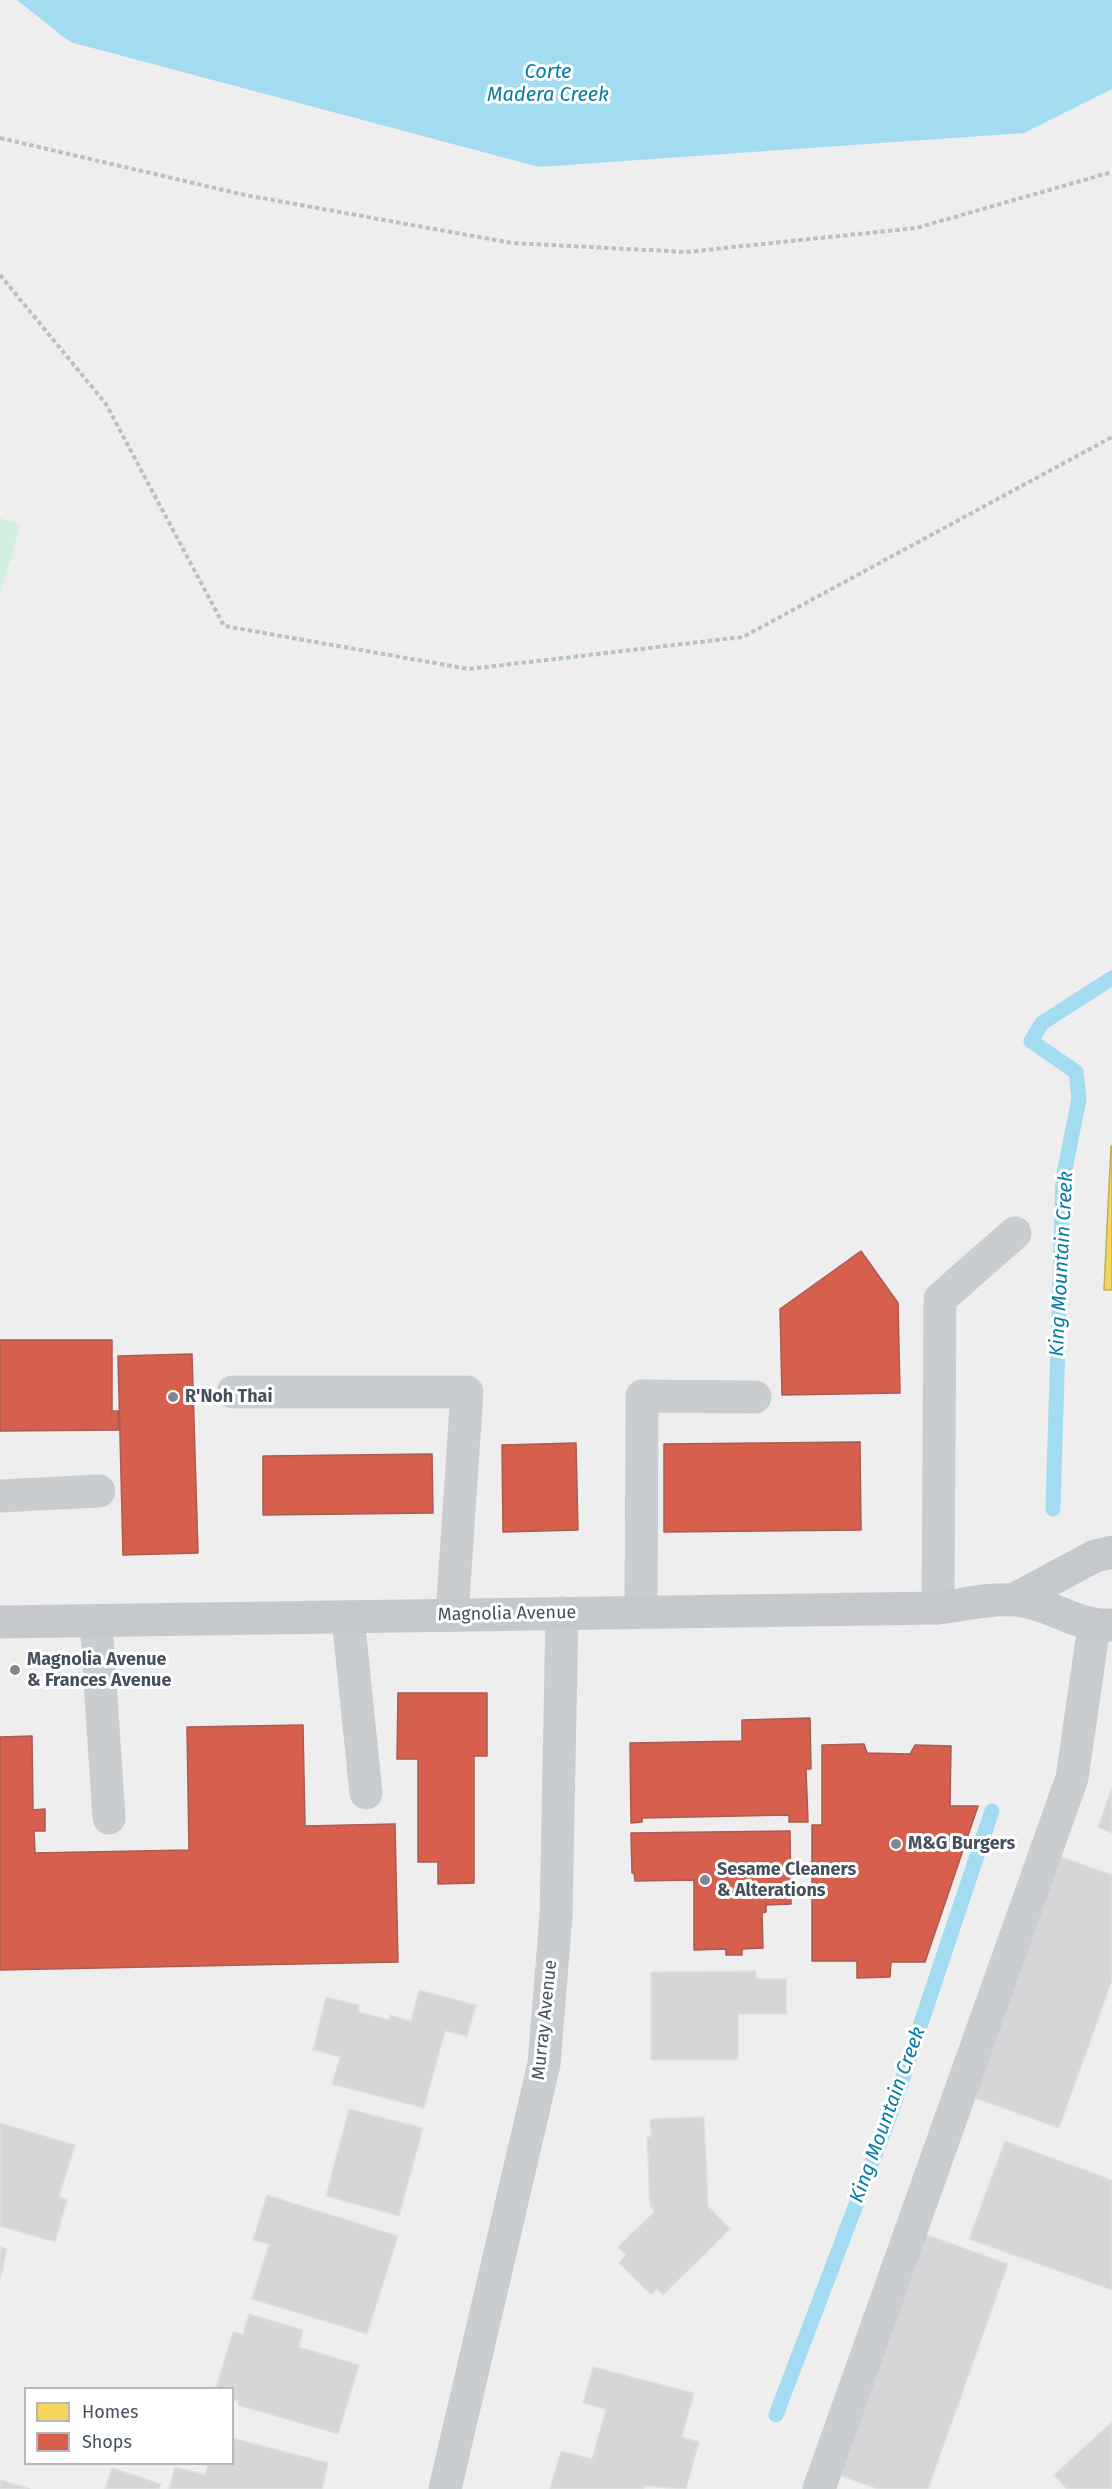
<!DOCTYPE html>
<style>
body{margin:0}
#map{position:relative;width:1112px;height:2489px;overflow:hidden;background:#efeeee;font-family:"Fira Sans",sans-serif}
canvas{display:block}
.legend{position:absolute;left:24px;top:2387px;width:210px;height:78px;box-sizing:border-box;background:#fff;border:2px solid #b5b9be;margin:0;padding:8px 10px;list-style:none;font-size:18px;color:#45505c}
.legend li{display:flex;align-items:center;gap:12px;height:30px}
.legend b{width:30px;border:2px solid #b5b9be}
</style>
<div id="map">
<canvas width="1112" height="2489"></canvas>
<ul class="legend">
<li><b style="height:16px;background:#f6d55c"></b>Homes</li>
<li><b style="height:16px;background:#d6604d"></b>Shops</li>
</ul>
</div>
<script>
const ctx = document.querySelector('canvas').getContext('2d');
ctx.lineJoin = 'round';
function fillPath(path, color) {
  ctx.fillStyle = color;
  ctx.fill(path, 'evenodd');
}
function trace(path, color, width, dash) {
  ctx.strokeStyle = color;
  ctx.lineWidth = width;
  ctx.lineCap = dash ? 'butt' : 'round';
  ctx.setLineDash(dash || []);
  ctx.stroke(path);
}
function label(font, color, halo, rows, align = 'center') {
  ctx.font = font + ' "Fira Sans",sans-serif';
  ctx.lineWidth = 6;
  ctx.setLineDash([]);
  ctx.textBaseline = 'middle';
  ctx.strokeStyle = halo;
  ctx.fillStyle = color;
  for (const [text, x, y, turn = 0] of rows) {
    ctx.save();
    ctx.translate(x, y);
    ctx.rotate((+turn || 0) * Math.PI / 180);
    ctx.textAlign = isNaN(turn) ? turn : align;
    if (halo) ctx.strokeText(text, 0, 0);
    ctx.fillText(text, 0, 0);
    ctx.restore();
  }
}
fillPath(new Path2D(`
 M0 518 21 525 0 593Z`), '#d1f0df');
fillPath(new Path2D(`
 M17 0H1112V89L1024 133 539 167 70 42Z`), '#a3dcf0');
const homes = new Path2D(`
 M1111 1146H1112V1290H1104Z`);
fillPath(homes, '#f6d55c');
trace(homes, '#c1ad5c', 1.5);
const shops = new Path2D(`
 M861 1251 898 1303 900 1393 782 1395 780 1309Z
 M0 1340H112V1411H118L119 1430 0 1431Z
 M192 1354 198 1553 123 1555 118 1356Z
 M860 1442 861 1530 664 1532V1444Z
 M576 1443 578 1530 503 1532 502 1445Z
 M432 1454 433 1513 263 1515V1456Z
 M398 1693H487V1756H474V1883L438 1884V1862H418V1759H397Z
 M810 1718 811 1769H806L808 1822H789V1815L642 1818V1822L631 1823 630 1743 742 1741V1720Z
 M303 1725 305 1826 395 1824 398 1962 0 1970V1737L32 1736 33 1810 45 1809V1831H34L35 1853 189 1850 187 1727Z
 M864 1744 867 1753 910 1754 915 1745 951 1746 950 1806H978L925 1962H891L890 1977 857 1978V1961H812V1825H822V1745Z
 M790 1831 791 1904 766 1905V1912L762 1913 763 1948 742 1949V1955H726V1949L694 1950V1880L635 1881 634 1873H632L631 1833Z`);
fillPath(shops, '#d6604d');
trace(shops, '#aa5b52', 1.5);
trace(new Path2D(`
 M1053 1509 1063 1179 1079 1099 1076 1072 1031 1041 1042 1023 1112 978
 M776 2415 892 2110 992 1811`), '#a3dcf0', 15);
const building = new Path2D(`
 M1112 1788V1833L1098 1827Z
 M1053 1854 1112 1875V1980L1059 2128 967 2095Z
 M756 1971V1979H786V2014H738V2060H651V1972Z
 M419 1990 476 2005 467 2036 445 2031 424 2108 332 2084 340 2057 313 2050 326 1997 359 2005 358 2012 389 2020 390 2015 411 2021Z
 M349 2109 423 2128 399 2216 326 2196Z
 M704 2117 708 2206 730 2229 663 2295 657 2289 651 2295 619 2263 626 2255 618 2247 655 2211 650 2206 647 2136 651 2137 650 2119Z
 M0 2123 75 2145 59 2197 67 2200 55 2242 0 2226Z
 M1005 2141 1112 2180V2290L969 2239Z
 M267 2195 398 2236 367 2334 252 2299 269 2244 253 2240Z
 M916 2231 1008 2264 928 2489H878L830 2472Z
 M0 2247 7 2249 0 2281Z
 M249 2314 303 2330 299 2347 359 2365 338 2434 238 2405V2401L232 2399V2388H216L233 2332 243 2334Z
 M593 2367 694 2393 682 2437 699 2442 686 2489 644 2486 643 2489H550L561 2451 592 2459 606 2409 583 2403Z
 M1112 2422V2489H1067L1054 2475Z
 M232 2438 328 2463 322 2489H169L175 2467 205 2475 208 2464H232Z
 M112 2468 161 2484 159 2489H105Z
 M0 2480 30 2489H0Z`);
fillPath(building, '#d6d6d9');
trace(building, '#e0e0e1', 1.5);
trace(new Path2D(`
 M0 138 245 195 512 243 686 252 916 228 1112 172
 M0 275 106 404 224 626 469 669 743 637 1112 437`), '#b6c4c0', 4, [4.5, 3]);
trace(new Path2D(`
 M233 1392H467L452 1615
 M0 1496 99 1491
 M938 1608 940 1299 1015 1233
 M641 1612 642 1396 755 1397
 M348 1617 366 1793
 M96 1621 109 1818
 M445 2489 544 2064 556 1916 562 1613
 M819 2489 1072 1778 1094 1626`), '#cacdd0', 33);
trace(new Path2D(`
 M1013 1600 1095 1556 1112 1552
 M0 1622 938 1608C962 1605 989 1598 1013 1600 1048 1601 1076 1628 1112 1625`), '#c5c9ce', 33);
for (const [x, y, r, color] of [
 [173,1397,6,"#80878f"],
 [15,1670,6,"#80878f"],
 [896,1844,6,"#80878f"],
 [705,1880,6,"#80878f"]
]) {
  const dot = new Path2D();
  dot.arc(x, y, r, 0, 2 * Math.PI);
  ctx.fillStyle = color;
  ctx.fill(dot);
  trace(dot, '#fff', 2);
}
label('bold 18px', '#45505c', '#fff', [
 ["R'Noh Thai",185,1397],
 ["Magnolia Avenue",27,1660],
 ["& Frances Avenue",27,1681],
 ["M&G Burgers",908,1844],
 ["Sesame Cleaners",717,1870],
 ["& Alterations",717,1891]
], 'left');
label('18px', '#45505c', '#fff', [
 ["Magnolia Avenue",507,1614,-1],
 ["Murray Avenue",545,2020,-84]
]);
label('italic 20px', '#047ca9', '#fff', [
 ["Corte",548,72],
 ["Madera Creek",548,95],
 ["King Mountain Creek",1062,1264,-87],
 ["King Mountain Creek",888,2115,-70]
]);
</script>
